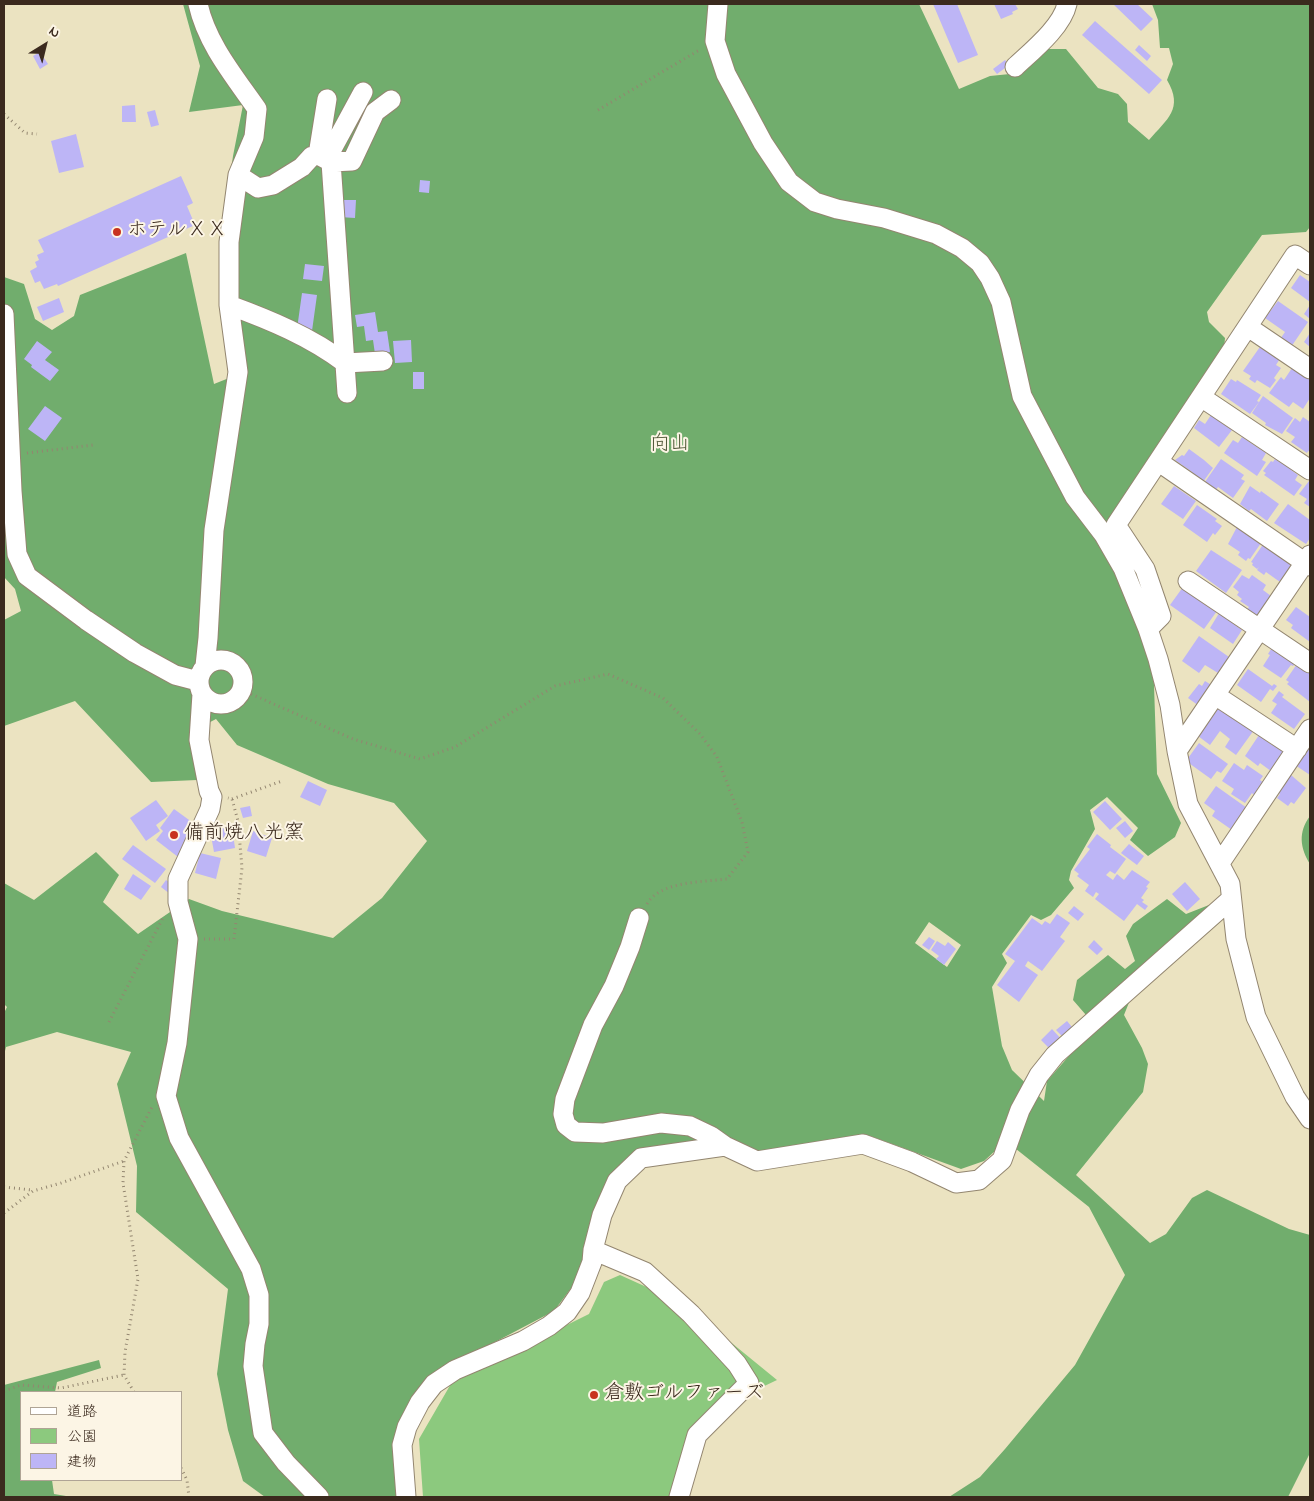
<!DOCTYPE html>
<meta charset="utf-8">
<style>
body{margin:0}
#map{position:relative;width:1314px;height:1501px;overflow:hidden;background:#ebe3c1;font-family:"Indie Flower","Klee One",sans-serif}
canvas{display:block}
.frame{position:absolute;inset:0;border:5px solid #3b2a1e;pointer-events:none}
.legend{position:absolute;left:20px;top:1391px;width:162px;height:90px;box-sizing:border-box;background:#fcf5e5;border:1px solid #afa495;margin:0;padding:6px 9px;list-style:none;font-size:15px;color:#3b2a1e}
.legend li{display:flex;align-items:center;gap:10px;height:25px}
.legend b{width:25px;border:1px solid #afa495}
.north{position:absolute;left:20px;top:20px;width:50px;height:50px;-webkit-text-stroke:4px #fcf5e5;paint-order:stroke;rotate:36deg;font-size:14px;font-weight:700;line-height:20px;text-align:center;color:#3b2a1e}
.north::after{content:'';display:block;margin:auto;width:18px;height:22px;background:#3b2a1e;clip-path:polygon(50% 0,100% 100%,50% 72%,0 100%)}
</style>
<div id="map">
<canvas width="1314" height="1501"></canvas>
<div class="frame"></div>
<ul class="legend">
<li><b style="height:6px;background:#fff"></b>道路</li>
<li><b style="height:14px;background:#8cc97e"></b>公園</li>
<li><b style="height:14px;background:#bdb5f6"></b>建物</li>
</ul>
<div class="north">N</div>
</div>
<script>
const ctx = document.querySelector('canvas').getContext('2d');
ctx.lineJoin = 'round';
function fillPath(path, color) {
  ctx.fillStyle = color;
  ctx.fill(path, 'evenodd');
}
function trace(path, color, width, dash) {
  ctx.strokeStyle = color;
  ctx.lineWidth = width;
  ctx.lineCap = dash ? 'butt' : 'round';
  ctx.setLineDash(dash || []);
  ctx.stroke(path);
}
function label(font, color, halo, rows, align = 'center') {
  ctx.font = font + ' "Indie Flower","Klee One",sans-serif';
  ctx.lineWidth = 4;
  ctx.setLineDash([]);
  ctx.textBaseline = 'middle';
  ctx.strokeStyle = halo;
  ctx.fillStyle = color;
  for (const [text, x, y, turn = 0] of rows) {
    ctx.save();
    ctx.translate(x, y);
    ctx.rotate((+turn || 0) * Math.PI / 180);
    ctx.textAlign = isNaN(turn) ? turn : align;
    if (halo) ctx.strokeText(text, 0, 0);
    ctx.fillText(text, 0, 0);
    ctx.restore();
  }
}
fillPath(new Path2D(`
 M620 1275 684 1304 777 1380 716 1409 676 1497H423L419 1439 452 1382 589 1314 604 1282Z`), '#8cc97e');
fillPath(new Path2D(`
 M183 4H919L959 89 990 76 1020 73 1045 49H1066L1098 88 1118 94 1127 104 1128 122 1149 140C1167 119 1184 109 1167 80L1173 64 1169 48H1160L1158 20 1152 4H1310V227L1306 232 1262 235 1207 312 1209 322 1225 338 1224 350 1102 541 1153 656 1157 774 1181 823 1175 837 1148 856 1130 840 1138 828 1107 797 1090 810 1095 829 1071 871 1069 880 1074 888 1051 915 1041 920 1031 915 1002 954 1007 963 992 987 1002 1046 1012 1070 1044 1101 1047 1081 1082 1041 1086 1015 1073 1000 1077 980 1108 955 1125 969 1135 961 1126 936 1133 924 1167 899 1186 914 1209 905 1216 908 1220 914V922L1130 1000 1124 1015 1142 1048 1148 1064 1143 1092 1076 1175 1150 1243 1166 1234 1192 1198 1207 1190 1289 1229 1310 1235V1453L1288 1497H949L980 1477 1005 1449 1075 1365 1125 1275 1089 1207 1006 1141 984 1161 961 1169 870 1136 759 1154 727 1137 641 1153 575 1283 554 1311 459 1361 417 1397 402 1497H265L243 1481 228 1430 217 1374 228 1289 136 1212 137 1166 117 1084 131 1052 57 1032 6 1047 4 1055V1013L7 1007 4 1004V883L34 900 96 852 119 875 103 902 138 934 189 899 222 911 333 938 382 898 427 841 394 803 328 784 237 745 216 719 191 732 197 780 151 782 75 701 4 726V620L21 611 15 589 4 577V277L24 284 35 319 52 330 74 316 80 295 186 253 214 384 234 376 219 254 233 156 243 105 189 112 200 66ZM929 922 961 945 947 967 915 943Z
 M1310 816V864C1300 848 1298 832 1310 816Z
 M99 1360 101 1368 57 1382 55 1392H21V1480H52L54 1494 72 1497H4V1385Z`), '#71ad6d');
fillPath(new Path2D(`
 M933 4H957L978 55 958 63Z
 M994 4H1015L1018 9 1012 12 1013 14 1001 19Z
 M1113 4H1137L1153 19 1141 31Z
 M1095 21 1162 80 1149 94 1082 35Z
 M1139 45 1151 56 1147 61 1135 50Z
 M40 52 48 64 40 69 33 56Z
 M1005 60 1009 65 997 74 993 69Z
 M135 105 136 122H122V106Z
 M155 110 159 125 151 127 147 112Z
 M76 134 84 167 59 173 51 141Z
 M181 176 193 203 187 206 195 225 58 286 57 284 44 289 40 281 35 283 30 271 37 267 35 262 39 260 37 255 44 252 38 240Z
 M420 180 430 181 429 193 419 192Z
 M339 200H356L355 218 339 217Z
 M305 264 324 266 322 281 303 279Z
 M1300 275 1310 282V302L1291 288Z
 M302 293 317 295 312 331 297 329Z
 M59 298 64 312 43 321 37 307Z
 M1278 301 1308 322 1289 350 1278 342 1285 332 1265 318Z
 M1310 305V319L1304 314Z
 M375 312 378 332 387 331 390 352 375 354 373 340 366 341 364 326 357 327 355 315Z
 M1310 333V347L1304 342Z
 M411 340 412 362 395 363 393 341Z
 M37 341 52 352 45 360 59 370 50 381 31 367 32 365 24 359Z
 M1262 344 1281 357 1276 365 1281 368 1274 378 1276 380 1270 388 1257 380 1255 383 1249 379 1251 376 1243 371Z
 M1292 368 1310 380V398L1303 409 1293 402 1289 407 1269 393 1281 377 1284 380Z
 M413 372H424V389H413Z
 M1231 379 1236 382 1237 380 1261 395 1257 401 1259 402 1250 414 1221 394Z
 M1263 396 1293 418 1282 434 1265 425 1266 423 1252 413Z
 M45 406 62 418 45 441 28 429Z
 M1211 415 1232 430 1219 447 1194 428 1199 420 1205 424Z
 M1303 417 1310 422V452L1308 451 1307 453 1291 442 1295 437 1286 431 1295 418 1300 422Z
 M1242 437 1266 453 1262 460 1266 462 1257 476 1224 453 1233 440 1238 443Z
 M1189 449 1204 460 1213 468 1200 486 1188 478 1192 472 1175 460 1182 455 1184 456Z
 M1221 459 1244 475 1241 479 1245 481 1233 498 1218 487 1211 497 1200 489Z
 M1275 459 1281 463 1283 460 1293 467 1291 470 1298 475 1295 480 1302 485 1294 496 1264 475 1266 473 1263 471 1271 461 1273 462Z
 M1309 481 1310 482V507L1304 503 1307 499 1299 494Z
 M1174 486 1196 501 1183 519 1161 504Z
 M1250 486 1260 493 1261 491 1279 504 1267 521 1251 509 1249 511 1240 504Z
 M1288 504 1310 520V538L1306 544 1274 523Z
 M1197 505 1217 519 1215 521 1222 526 1215 535 1213 533 1207 542 1183 525Z
 M1237 527 1261 543 1250 559 1248 558 1246 561 1238 555 1240 552 1228 544Z
 M1264 543 1293 564 1280 582 1266 572 1264 575 1257 570 1259 567 1257 569 1252 565 1253 563 1251 562Z
 M1211 550 1242 570 1226 593 1196 571Z
 M1242 575 1249 579 1252 575 1266 585 1263 590 1271 596 1263 608 1265 609 1257 621 1245 612 1249 607 1240 601 1242 599 1237 595 1239 592 1233 587Z
 M1183 587 1217 611 1204 629 1170 605Z
 M1296 607 1310 617V642L1291 628 1293 625 1286 620Z
 M1221 610 1237 621 1235 625 1242 630 1233 644 1210 628Z
 M1199 636 1229 657 1218 673 1205 665 1199 673 1182 661Z
 M1273 646 1296 662 1293 666 1291 665 1281 678 1263 666 1270 655 1268 654Z
 M1299 661 1310 669V702L1287 684 1289 682 1286 680Z
 M1248 669 1272 686 1274 684 1277 686 1273 691 1270 689 1261 702 1237 685Z
 M1205 681 1213 686 1199 706 1188 698 1199 684 1202 686Z
 M1279 691 1284 695 1282 697 1305 714 1294 729 1271 713 1277 704 1272 701Z
 M1220 706 1254 730 1236 755 1225 747 1230 739 1220 731 1210 745 1198 736Z
 M1259 735 1272 745 1276 740 1284 745 1281 750 1288 756 1275 774 1260 763 1258 766 1245 756Z
 M1199 743 1228 764 1221 773 1217 771 1211 779 1186 761Z
 M1307 747 1310 749V775L1295 765Z
 M1234 763 1244 770 1247 765 1263 776 1260 780 1264 783 1255 796 1252 793 1245 803 1231 794 1234 789 1222 781Z
 M1291 775 1306 788 1294 804 1291 802 1288 806 1277 798 1280 794 1277 792Z
 M308 781 327 790 320 806 300 797Z
 M1216 786 1247 808 1232 830 1212 816 1215 811 1204 803Z
 M156 800 168 816 156 825 160 831 146 841 130 818Z
 M1105 801 1122 819 1110 830 1093 812Z
 M250 806 252 816 243 818 240 808Z
 M174 809 196 825 185 840 189 843 178 857 156 840 163 831 160 828Z
 M1125 821 1133 831 1125 838 1116 828Z
 M232 827 235 848 214 852 210 830Z
 M253 831 272 838 266 857 247 851Z
 M1097 834 1111 845 1110 847 1126 859 1115 874 1110 871 1106 875 1113 880 1117 874 1124 880 1132 870 1150 882 1146 887 1148 888 1141 898 1144 900 1142 902 1148 906 1145 910 1137 904 1124 921 1095 899 1099 894 1096 892 1093 897 1085 891 1089 885 1077 876 1079 874 1074 870 1090 849 1087 847Z
 M1129 844 1144 856 1137 865 1121 853Z
 M133 845 166 869 155 883 122 859Z
 M200 853 221 858 216 879 195 873Z
 M133 874 151 886 141 900 124 889Z
 M166 880 175 886 170 894 161 887Z
 M1185 882 1200 899 1187 911 1172 894Z
 M1074 906 1084 914 1078 921 1068 913Z
 M1057 914 1070 923 1060 937 1065 941 1042 971 1028 961 1025 966 1038 975 1019 1002 997 985 1015 961 1005 954 1032 918 1042 925 1045 921 1050 924Z
 M929 937 935 941 929 950 922 945Z
 M1094 940 1103 949 1097 955 1088 947Z
 M937 941 945 946 948 942 956 949 944 965 936 959 939 956 931 950Z
 M1067 1021 1072 1027 1062 1036 1056 1030Z
 M1052 1029 1063 1041 1052 1051 1041 1040Z`), '#bdb5f6');
const minor = new Path2D(`
 M198 4C207 44 234 76 257 109L254 137 238 175 229 242V305L238 372 214 530 208 638 205 666
 M718 4 715 41 726 74 763 143 789 182 815 202 837 209 884 218 936 234 962 248 980 263 990 278 1001 302 1022 396 1075 497 1104 535 1123 568 1148 629 1158 659 1170 705 1177 751 1188 804 1230 884 1236 939 1256 1017 1295 1097 1310 1119
 M1015 67C1032 51 1062 27 1067 4
 M327 99 318 155 331 162V151L363 92
 M238 175 258 188 273 185 302 167 312 156 318 155
 M229 305C270 320 311 337 345 363L383 361
 M4 314 12 491 17 554 27 576 86 620 135 653 175 675 198 681
 M1248 327 1310 369
 M347 393 331 162 352 161 375 112 391 100
 M1201 397 1310 470
 M1159 462 1310 566
 M1188 581 1310 663
 M1148 629 1161 616 1145 569 1116 525 1295 255 1310 265
 M199 682a22 22 0 1 1 44 0a22 22 0 1 1-44 0Z
 M202 694 199 740 209 791 212 797 210 809 178 879V902L188 939 177 1043 166 1096 179 1138 251 1269 259 1295V1324L255 1344 253 1366 263 1433 286 1463 319 1497
 M1215 695 1297 749
 M1177 751 1310 555
 M1220 863 1310 729
 M639 918 630 947 614 986 593 1025 565 1099 563 1114 566 1125 575 1132 603 1133 661 1123 690 1126 711 1136 725 1146 757 1161 863 1144 912 1162 956 1183 979 1180 1002 1160 1020 1110 1039 1075 1055 1055 1231 899
 M593 1250 645 1272 691 1314 737 1364 749 1383 697 1435 679 1497
 M406 1497 402 1445 407 1427 420 1402 434 1384 455 1370 523 1341 549 1326 567 1312 580 1293 592 1262 593 1250 602 1215 617 1181 641 1158 725 1146`);
trace(minor, '#938670', 21);
trace(new Path2D(`
 M598 110 701 49
 M4 114 25 133 37 134
 M27 453 93 445
 M242 690 353 739 420 759 455 747 555 686 608 674 663 698 700 734 717 757 742 822 748 852 727 879C703 882 660 881 647 904
 M232 799 282 781
 M204 939H234L242 868 238 821 232 799 228 798
 M109 1022 164 916
 M4 1187 32 1190
 M4 1213 33 1191 61 1183 124 1161
 M4 1391 21 1385 61 1388 124 1375
 M134 1392 124 1375 125 1352 138 1279 123 1183 124 1161 152 1107
 M181 1468 187 1480 189 1497`), '#938670', 3, [1, 4]);
trace(minor, '#fff', 19);
for (const [x, y, r, color] of [
 [117,232,5,"#c8321e"],
 [174,835,5,"#c8321e"],
 [594,1395,5,"#c8321e"]
]) {
  const dot = new Path2D();
  dot.arc(x, y, r, 0, 2 * Math.PI);
  ctx.fillStyle = color;
  ctx.fill(dot);
  trace(dot, '#fcf5e5', 2);
}
label('20px', '#3b2a1e', '#fcf5e5', [
 ["ホテルＸＸ",127,232],
 ["備前焼八光窯",184,835],
 ["倉敷ゴルファーズ",604,1395]
], 'left');
label('20px', '#535a3b', '#fcf5e5', [
 ["向山",670,446]
]);
</script>
